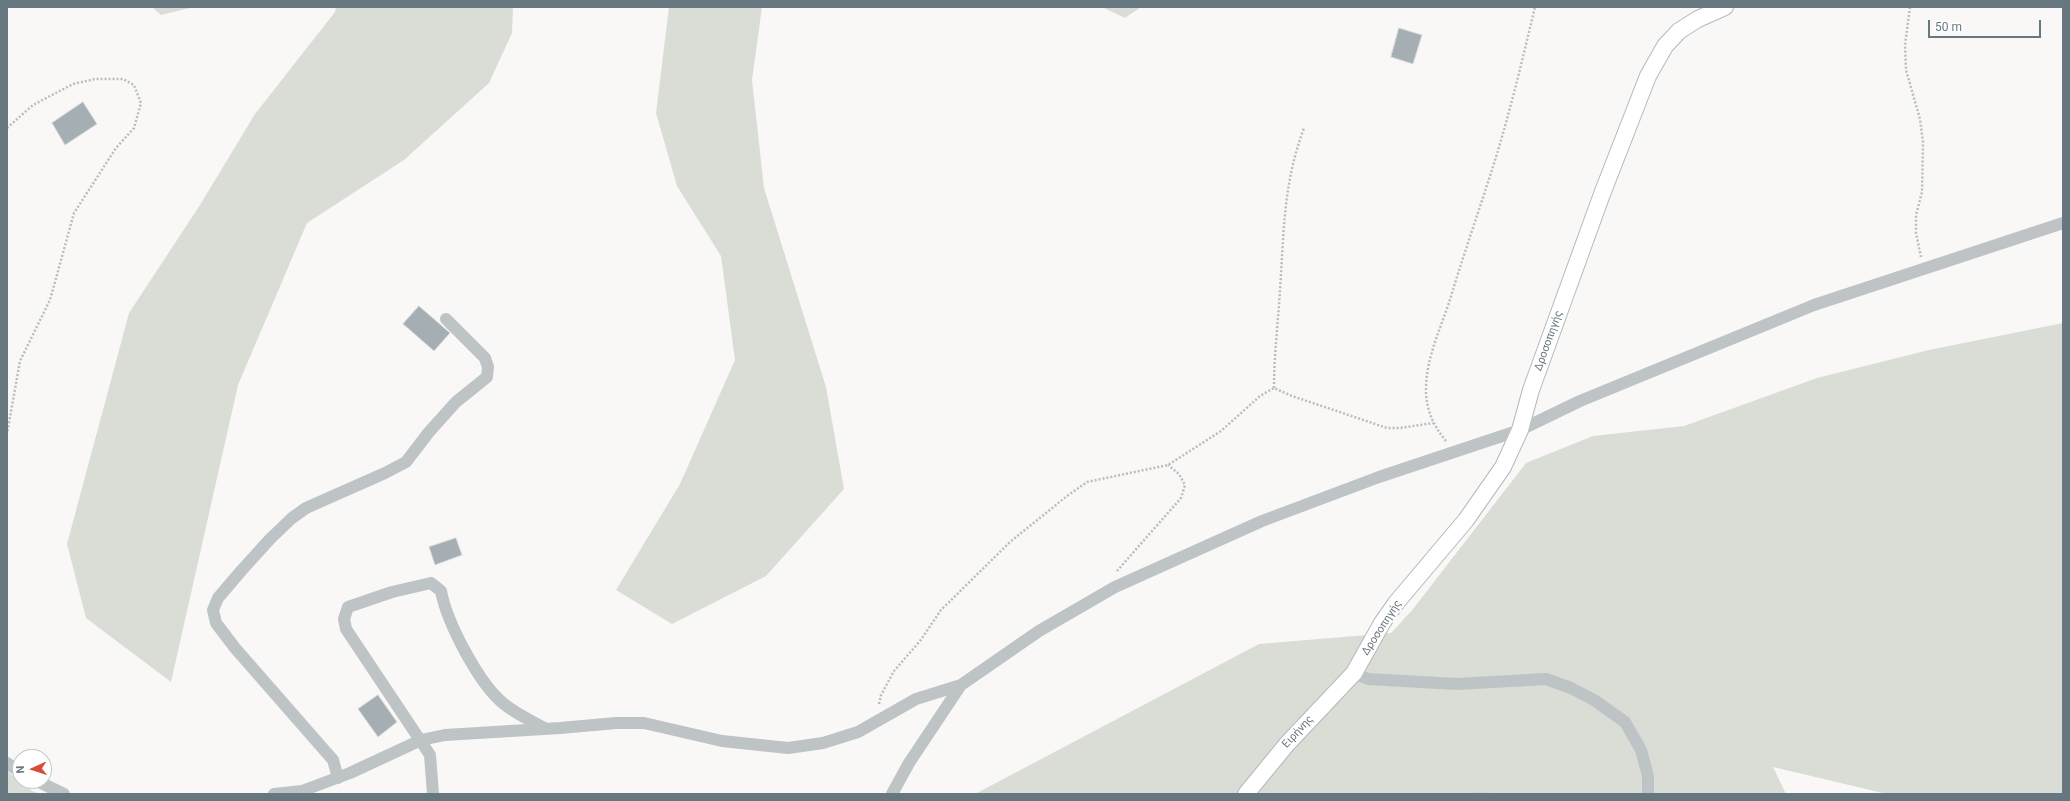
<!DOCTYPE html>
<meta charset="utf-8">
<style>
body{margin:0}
#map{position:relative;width:2070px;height:801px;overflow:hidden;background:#f9f8f7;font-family:Roboto,sans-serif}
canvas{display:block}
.frame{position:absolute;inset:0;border:8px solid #66777f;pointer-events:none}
.north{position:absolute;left:12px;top:749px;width:40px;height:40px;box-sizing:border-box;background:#fff;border:1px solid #c2c9cc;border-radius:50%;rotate:267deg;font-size:11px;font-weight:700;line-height:16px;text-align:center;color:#66777f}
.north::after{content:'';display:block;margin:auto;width:14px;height:18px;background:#d74e38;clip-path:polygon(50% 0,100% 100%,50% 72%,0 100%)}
.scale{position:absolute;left:1928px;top:20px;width:113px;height:18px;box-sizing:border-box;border:2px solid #66777f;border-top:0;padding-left:5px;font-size:12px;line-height:14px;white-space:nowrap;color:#66777f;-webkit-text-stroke:3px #fff;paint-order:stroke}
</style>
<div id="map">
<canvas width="2070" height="801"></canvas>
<div class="frame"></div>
<div class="north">N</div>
<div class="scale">50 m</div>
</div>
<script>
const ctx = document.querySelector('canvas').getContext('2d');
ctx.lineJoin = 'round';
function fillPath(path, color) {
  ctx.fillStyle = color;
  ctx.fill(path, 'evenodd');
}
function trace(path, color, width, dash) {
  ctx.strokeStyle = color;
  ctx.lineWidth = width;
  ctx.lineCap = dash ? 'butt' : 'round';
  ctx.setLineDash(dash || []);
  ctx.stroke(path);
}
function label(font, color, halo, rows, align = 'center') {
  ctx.font = font + ' Roboto,sans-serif';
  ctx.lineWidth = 4;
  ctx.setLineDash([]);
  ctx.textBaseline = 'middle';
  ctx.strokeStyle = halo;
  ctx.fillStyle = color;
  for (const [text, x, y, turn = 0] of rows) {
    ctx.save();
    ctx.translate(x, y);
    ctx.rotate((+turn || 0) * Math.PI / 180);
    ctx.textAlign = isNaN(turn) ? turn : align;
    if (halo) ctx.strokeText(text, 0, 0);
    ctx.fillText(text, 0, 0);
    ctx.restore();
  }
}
fillPath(new Path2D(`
 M152 7H194L161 15Z
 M336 7H513L512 33 489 83 404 160 307 223 238 385 171 682 86 618 67 544 129 313 200 205 255 114 335 12Z
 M669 7H762L752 80 764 188 826 387 844 489 766 576 672 624 616 590 680 484 735 360 721 256 677 186 656 113Z
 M1102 7H1141L1125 18Z
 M2063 323V794H1887L1773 767 1786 794H975L1259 644 1391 633 1413 609 1526 463 1593 436 1684 426 1817 378 1929 350Z
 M7 771 32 791 40 794H7Z`), '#d9ddd6');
const building = new Path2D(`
 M1399 28 1422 35 1413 64 1391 57Z
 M83 102 97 124 65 145 52 123Z
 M419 306 450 333 434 351 403 324Z
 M456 538 462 555 435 565 429 547Z
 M378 695 397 722 378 737 358 709Z`);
fillPath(building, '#a5afb3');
trace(building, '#dadad9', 1);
const secondary = new Path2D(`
 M1246 794 1287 744 1354 673 1382 623 1396 603 1466 520 1503 467 1520 430 1531 390 1602 194 1648 76 1665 46 1679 31 1698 19 1725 7`);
trace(secondary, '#b3b9bd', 18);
trace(new Path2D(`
 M1910 7 1905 45 1906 70 1920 119 1923 142 1922 192 1916 215V233L1921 257
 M7 128 33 105 73 84 95 79H123L134 85 141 103 134 128 116 148 74 213 50 300 20 361 7 434
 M1274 388C1274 355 1278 323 1280 290 1284 232 1283 184 1304 128
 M1446 441C1433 425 1426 410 1426 389 1426 356 1443 324 1452 293 1466 247 1482 202 1496 157 1511 108 1523 57 1535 7
 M1117 571 1181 498 1185 485 1179 474 1168 465
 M879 704 881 695 894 671 920 641 941 610 1010 542 1067 496 1087 482 1168 465 1221 431 1260 396 1274 388 1292 396 1387 428H1400L1433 423
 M1473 794H1490`), '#b9bdbf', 2.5, [2, 2]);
trace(new Path2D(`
 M1354 673 1368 679 1457 684 1546 679 1571 688 1594 700 1625 722 1641 750 1648 776V794
 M7 763 20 772
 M338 778 333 760 235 648 216 623 213 610 218 598 241 571 270 539 292 518 306 508 385 473 406 462 429 432 456 402 487 377 488 367 485 358 446 319
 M37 781 64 794
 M274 794 302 791 350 773 421 740 445 735 560 728 616 723H644L722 741 788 748 823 743 858 732 916 699 961 685 1039 631 1115 587 1262 521 1379 477 1520 430 1580 401 1814 305 2063 223
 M433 794 430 755 346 629 344 619 348 607 392 592 431 583 441 591C447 623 479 684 504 704 516 714 532 721 546 729
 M892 794 909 763 961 685`), '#bec3c6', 12);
trace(secondary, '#fff', 16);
label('11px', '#66777f', '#fff', [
 ["Δροσοπηγής",1549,341,-70],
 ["Δροσοπηγής",1382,628,-57],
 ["Ειρήνης",1298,732,-47]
]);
</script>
